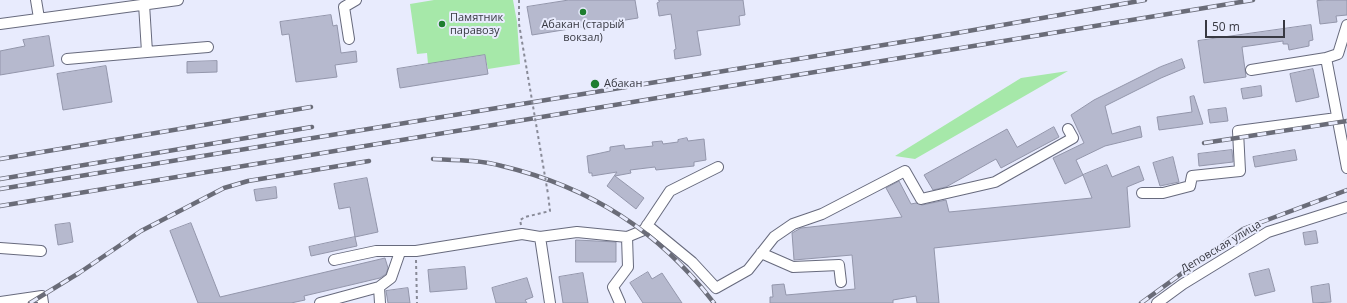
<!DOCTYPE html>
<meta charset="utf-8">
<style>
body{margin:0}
#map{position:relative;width:1347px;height:303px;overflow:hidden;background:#e8ebfd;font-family:"Open Sans",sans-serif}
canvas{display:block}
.scale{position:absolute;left:1205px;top:20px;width:80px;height:18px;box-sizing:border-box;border:2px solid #383942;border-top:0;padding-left:5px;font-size:12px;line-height:14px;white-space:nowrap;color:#383942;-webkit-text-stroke:3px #e8ebfd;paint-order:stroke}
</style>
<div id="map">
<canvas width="1347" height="303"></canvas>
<div class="scale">50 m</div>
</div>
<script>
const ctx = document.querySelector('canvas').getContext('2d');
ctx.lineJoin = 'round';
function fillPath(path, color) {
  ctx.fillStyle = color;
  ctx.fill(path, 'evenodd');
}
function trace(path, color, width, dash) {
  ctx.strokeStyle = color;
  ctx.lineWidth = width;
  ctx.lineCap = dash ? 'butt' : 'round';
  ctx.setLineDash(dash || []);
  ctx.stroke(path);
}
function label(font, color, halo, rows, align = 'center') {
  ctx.font = font + ' "Open Sans",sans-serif';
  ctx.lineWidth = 4;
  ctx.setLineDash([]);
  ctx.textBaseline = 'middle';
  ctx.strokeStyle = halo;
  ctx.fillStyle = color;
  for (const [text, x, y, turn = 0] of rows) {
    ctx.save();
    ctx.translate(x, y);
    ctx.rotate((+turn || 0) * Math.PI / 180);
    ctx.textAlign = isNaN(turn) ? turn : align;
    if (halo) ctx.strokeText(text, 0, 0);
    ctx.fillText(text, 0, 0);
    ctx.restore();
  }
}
fillPath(new Path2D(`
 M434 0H513L517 22 520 64 488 69 485 55 428 64 427 53 417 54 410 4Z
 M1068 71 915 159 895 156 1021 78Z`), '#a6e8a9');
const building = new Path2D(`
 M569 0H635L638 18 532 35 527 7Z
 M659 0H743L745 15 739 16 740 25 697 31 701 55 675 59 674 50 676 49 671 14 659 16 657 3 659 2Z
 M1326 0H1347V15L1336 16 1337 22 1320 24 1317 1Z
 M331 15 333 26 337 25 341 53 356 51 357 62 335 65 337 77 296 82 289 34 282 35 280 22Z
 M1311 25 1313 40 1309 41V46L1289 50 1288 44H1283V41L1242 47 1246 77 1204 83 1198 41Z
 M49 36 54 66 0 75V51L25 46 23 40Z
 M485 55 488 74 400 88 397 69Z
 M1182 59 1185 68 1161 78 1105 106 1112 134 1140 126 1142 137 1105 146 1076 160 1083 175 1065 184 1053 158 1084 143 1071 115 1094 100 1160 67Z
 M217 61V72L187 73V62Z
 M106 66 112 102 63 110 57 74Z
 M1313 69 1319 97 1296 102 1290 74Z
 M1261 86 1262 96 1243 99 1241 89Z
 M1194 96 1203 124 1159 130 1157 117 1192 112 1190 97Z
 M1226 108 1228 121 1210 123 1208 110Z
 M1054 127 1059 137 1001 168 996 159 946 187 933 190 924 175 1007 129 1017 147Z
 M687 138 688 141 704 139 706 160 694 162V166L656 170 655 167 630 170 631 173 615 176 644 198 636 209 607 186 617 172 592 176V173H589L587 156 610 151V147L624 145 625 149 653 146 652 142 662 141 663 144 678 142V140Z
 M1232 150 1233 162 1199 166 1198 154Z
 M1295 150 1297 160 1255 167 1253 157Z
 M1173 157 1179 182 1160 186 1153 163Z
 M1107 165 1112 177 1139 166 1144 180 1127 187 1130 227 934 248 939 303H917L916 296 893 300V303H770V297H773L772 285 784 284 786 295 855 289 852 255 794 260 792 233 801 228 902 217 886 188 899 181 911 204 916 203 922 205 946 200 949 212 1092 198 1083 175Z
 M367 178 378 232 355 237 350 207 339 209 334 184Z
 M276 187 277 198 256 201 254 190Z
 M70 223 73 242 58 245 55 225Z
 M191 223 220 297 385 258 388 268 386 274 380 278 304 296 305 300 291 303H198L170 231Z
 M1316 231 1318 243 1305 245 1303 233Z
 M355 237 357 246 311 256 309 247Z
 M576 240 616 242V262H576Z
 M465 267 467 289 430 292 428 270Z
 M1269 269 1275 291 1255 296 1249 274Z
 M648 272 652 279 662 273 682 303H643L630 283Z
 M583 273 588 303H563L559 277Z
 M527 278 533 297 525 300 527 303H496L492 288Z
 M1329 284 1331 302 1313 303 1311 287Z
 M408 288 410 303H388L386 291Z`);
fillPath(building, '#b6b9ce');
trace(building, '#9396ab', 1);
const minor = new Path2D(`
 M36 0 39 18
 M0 24 178 0
 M1347 25 1338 54 1326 58 1347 168
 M349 39 344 7 356 0
 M147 52 208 47
 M67 59 147 52 144 4
 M1251 70 1326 58
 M1142 193H1163L1190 186 1192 176 1240 171 1238 131 1337 118
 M647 225 692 262 716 288 748 270 774 237 793 224 822 214 905 171 921 199 995 182 1073 138 1068 129
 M540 237 577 232 627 237 628 267 613 287 620 303
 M627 237 644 230 670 191 718 167
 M0 248 41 251
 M761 253 793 267 839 265 841 282
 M334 260 376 251H416L522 234 540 237 550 303
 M379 287 380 303
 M0 302 42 296 43 303
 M320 303 379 287 391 278 400 252
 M1157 303 1183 284 1268 232 1347 207`);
trace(minor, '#676a7d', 12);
trace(new Path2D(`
 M519 0V24L527 71
 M521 225 520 220 525 217 550 211 548 194
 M416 260 417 303`), '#888a97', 2, [3, 3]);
trace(minor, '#fff', 10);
const rail = new Path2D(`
 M1204 143 1347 121
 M0 159 311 107
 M433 159C456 160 480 160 502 166 590 187 659 231 714 303
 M0 179 312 127
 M0 189 951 34 1145 0
 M0 206 1253 0
 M30 303 79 273 141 231 224 188 248 181 369 161
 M1141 303 1243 229 1347 190`);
trace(rail, '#6a6c78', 4.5);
trace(rail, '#e8ebfd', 3, [9]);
trace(new Path2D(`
 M527 71 548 194`), '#888a97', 2, [3, 3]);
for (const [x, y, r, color] of [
 [583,12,4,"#1e7e2f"],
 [442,24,4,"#1e7e2f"],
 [595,84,5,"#1e7e2f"]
]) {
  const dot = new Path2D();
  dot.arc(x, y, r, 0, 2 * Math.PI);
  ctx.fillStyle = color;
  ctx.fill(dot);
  trace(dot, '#e8ebfd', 1.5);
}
label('11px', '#383942', '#e8ebfd', [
 ["Памятник",450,18],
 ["паравозу",450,31],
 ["Абакан (старый",583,25,"center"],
 ["вокзал)",583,38,"center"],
 ["Абакан",604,84]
], 'left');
label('11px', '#383942', '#e8ebfd', [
 ["Деповская улица",1221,247,-31]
]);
</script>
